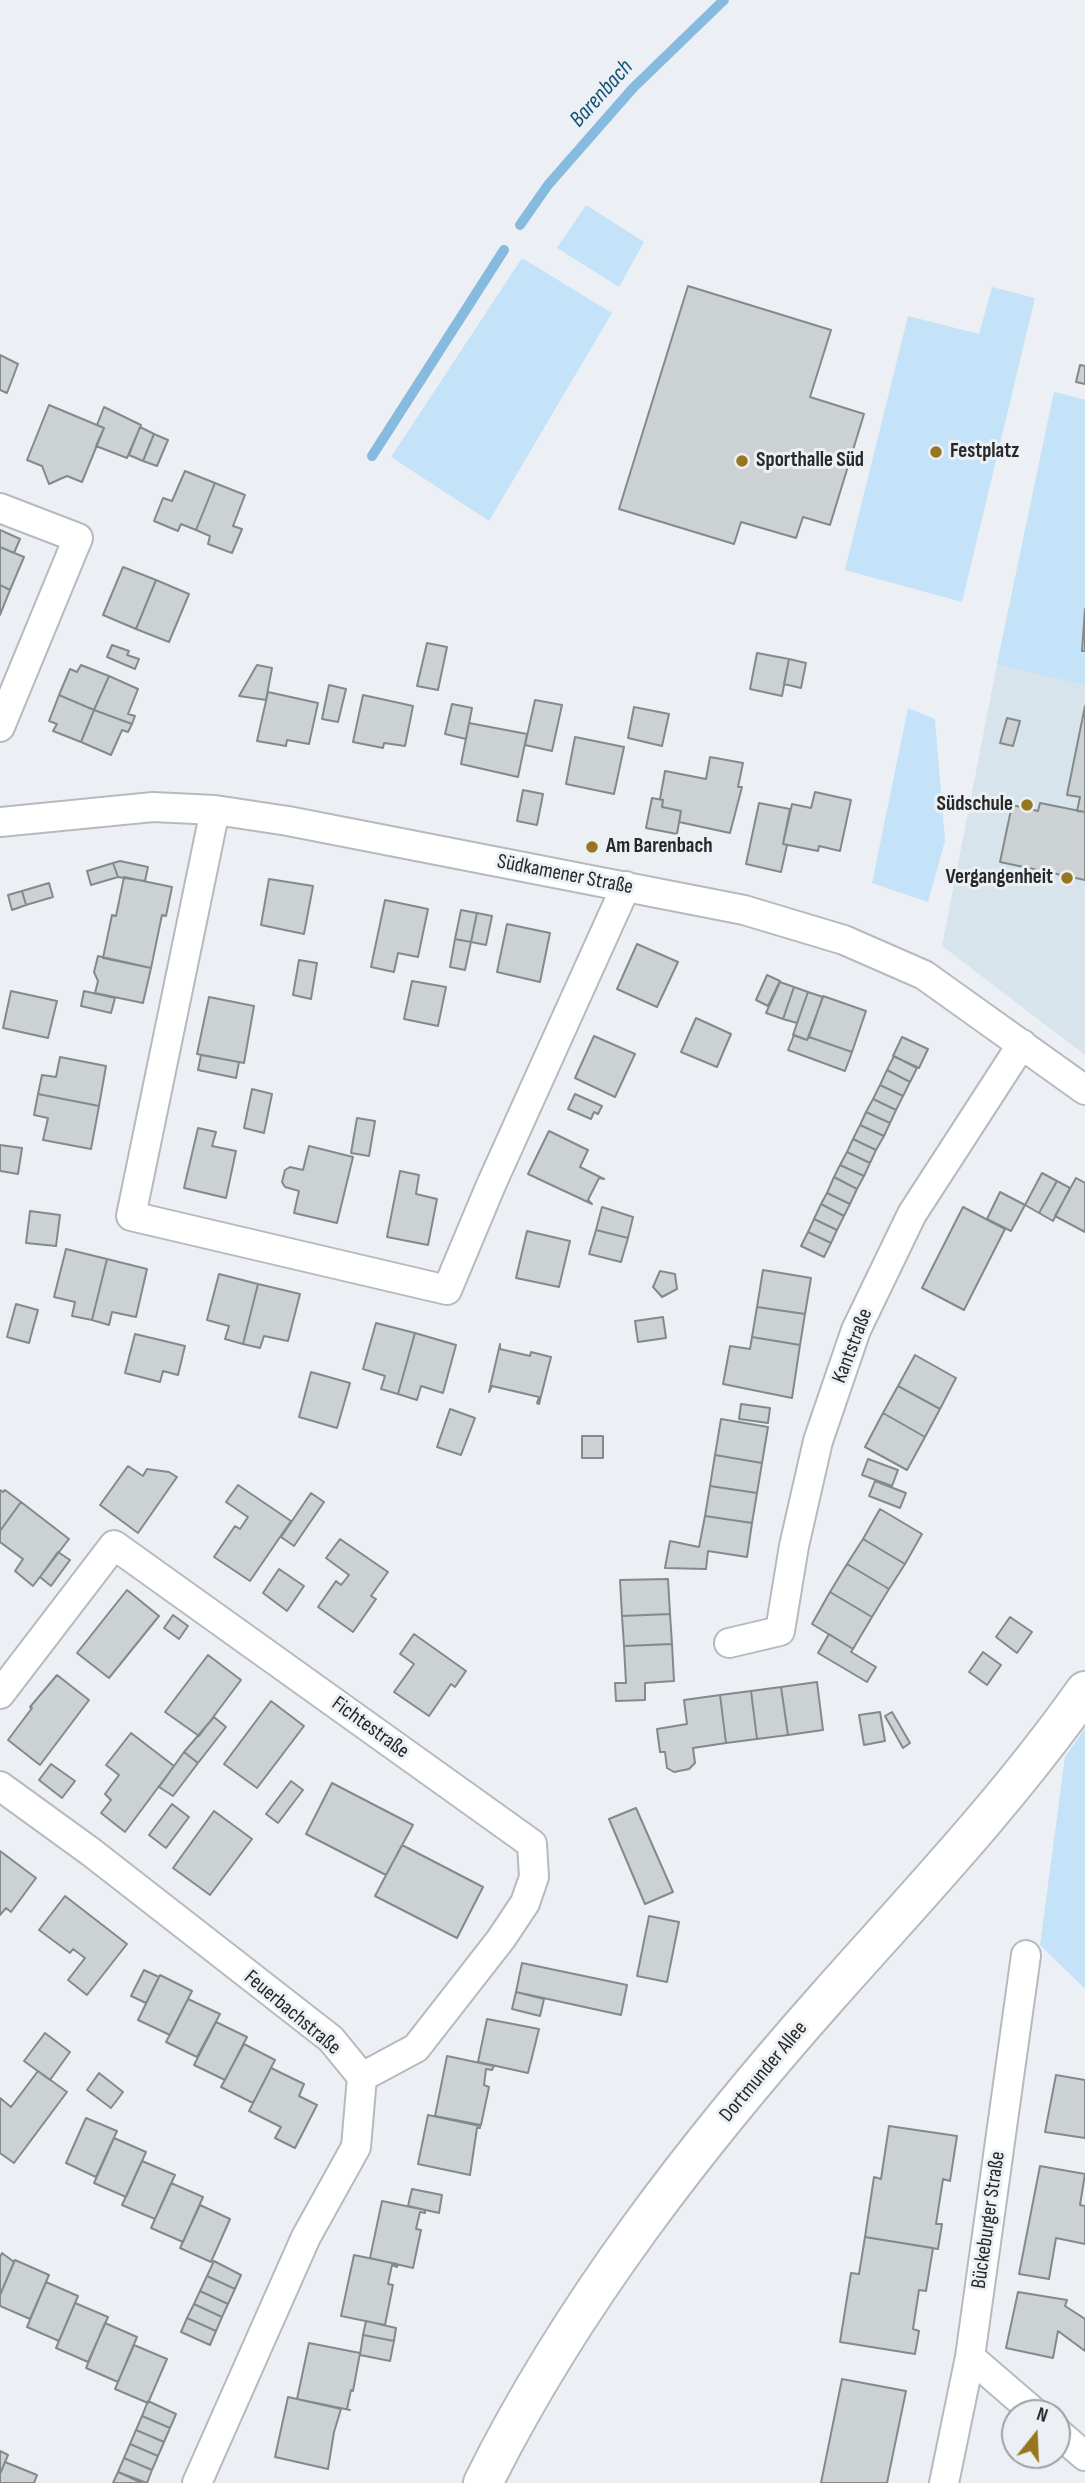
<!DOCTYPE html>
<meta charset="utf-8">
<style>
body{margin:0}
#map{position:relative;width:1085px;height:2483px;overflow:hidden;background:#ecf0f4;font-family:"Sofia Sans Condensed",sans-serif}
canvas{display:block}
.north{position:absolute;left:1001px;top:2399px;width:70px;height:70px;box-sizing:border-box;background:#ecf0f4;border:2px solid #9da0a3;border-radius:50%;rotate:18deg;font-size:19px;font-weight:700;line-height:28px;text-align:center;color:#262829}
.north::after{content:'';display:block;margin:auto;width:24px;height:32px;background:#96771f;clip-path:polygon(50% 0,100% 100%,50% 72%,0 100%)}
</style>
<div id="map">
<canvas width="1085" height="2483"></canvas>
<div class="north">N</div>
</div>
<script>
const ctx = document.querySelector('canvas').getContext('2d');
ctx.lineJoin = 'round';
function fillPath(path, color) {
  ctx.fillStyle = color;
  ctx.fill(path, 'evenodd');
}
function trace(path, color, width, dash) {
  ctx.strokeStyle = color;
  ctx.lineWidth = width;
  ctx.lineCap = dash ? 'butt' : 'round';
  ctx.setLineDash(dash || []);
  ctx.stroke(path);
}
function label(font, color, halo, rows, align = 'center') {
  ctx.font = font + ' "Sofia Sans Condensed",sans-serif';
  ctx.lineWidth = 6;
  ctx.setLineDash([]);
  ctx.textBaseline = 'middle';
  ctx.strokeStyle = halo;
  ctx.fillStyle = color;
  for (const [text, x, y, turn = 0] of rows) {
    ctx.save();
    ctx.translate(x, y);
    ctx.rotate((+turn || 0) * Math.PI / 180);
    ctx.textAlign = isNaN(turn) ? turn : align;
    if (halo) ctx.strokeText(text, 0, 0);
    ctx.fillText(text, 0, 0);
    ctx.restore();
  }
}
fillPath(new Path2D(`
 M1054 392 1085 400V1055L942 946 997 664Z`), '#d8e4ec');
fillPath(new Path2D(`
 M586 205 644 242 619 287 557 248Z
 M522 258 612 313 489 521 391 457Z
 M992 287 1035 298 962 602 845 570 908 316 979 334Z
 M1054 392 1085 400V685L997 664Z
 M908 708 935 719 945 841 928 902 872 883Z
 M1085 1728V1989L1040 1945 1065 1757Z`), '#c4e2f8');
trace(new Path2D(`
 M520 225 548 185 633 88 724 0
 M372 456 504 250`), '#86bbdf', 10);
const building = new Path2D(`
 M688 286 831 330 810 397 864 414 830 525 803 517 796 538 741 522 734 544 619 509Z
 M0 355 18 364 7 393 0 390Z
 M1080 365 1085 366V384L1076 382Z
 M49 405 104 428 82 482 67 476 49 484 42 466 27 460Z
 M104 407 141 425 127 458 96 446 104 428 97 425Z
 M140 427 154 434 143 461 129 455Z
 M154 434 168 440 157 466 143 461Z
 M185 471 215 483 196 530 181 524 178 531 154 521 163 498 172 501Z
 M215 483 245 495 233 526 242 529 232 553 208 544 210 536 196 530Z
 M0 530 20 539 14 553 0 547Z
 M0 547 24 557 10 590 0 585Z
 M123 567 156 580 136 629 103 615Z
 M156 580 189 594 169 642 136 629Z
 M0 585 10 590 0 615Z
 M1085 609V651H1082Z
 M427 643 447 647 438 690 417 686Z
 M112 645 129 651 127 655 139 659 135 669 107 657Z
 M757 653 789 659 782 696 750 689Z
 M789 659 806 663 801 688 784 684Z
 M81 665 109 676 94 710 59 695 70 669 77 672Z
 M257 665 272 668 266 700 239 696Z
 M109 676 138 689 128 714 135 716 132 724 94 710Z
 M329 685 346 689 338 722 322 719Z
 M268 692 318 703 309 744 287 740 286 746 257 741Z
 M59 695 94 710 81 742 53 731 57 724 49 721Z
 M363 695 413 706 405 746 384 743 383 748 353 742Z
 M535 700 562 705 552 751 525 745Z
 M452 704 472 708 466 739 445 734Z
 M1085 706V812L1077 811 1080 797 1067 795Z
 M634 707 669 714 662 746 628 738Z
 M94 710 132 724 128 732 122 730 111 755 81 742Z
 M1007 718 1020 721 1013 746 1000 743Z
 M469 723 527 734 518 777 461 764Z
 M575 737 624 747 614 794 566 784Z
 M710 757 743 763 738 787H742L730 833 679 822 681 811 662 807 663 800 660 799 665 771 706 779Z
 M523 790 543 794 537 825 517 821Z
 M815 792 851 800 840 851 819 846 818 851 783 844 792 804 811 808Z
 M652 798 663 800 662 807 681 811 677 834 646 828Z
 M759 803 790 809 783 844 787 845 781 872 746 864Z
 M1040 803 1085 812V880L1000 862 1012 805 1038 811Z
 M120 861 148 867 145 881 118 877 113 863Z
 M113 863 118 877 91 885 87 871Z
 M124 877 172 887 166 916 162 915 151 968 103 958 112 915 116 916Z
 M269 879 313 886 304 934 261 925Z
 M49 883 53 897 26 905 22 891Z
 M22 891 26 905 12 910 8 895Z
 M385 900 428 909 418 957 398 953 394 972 371 967Z
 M461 910 477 913 471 942 455 939Z
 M477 913 492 916 486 945 471 942Z
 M507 924 550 933 540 982 497 972Z
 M455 939 471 942 465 970 450 967Z
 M637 944 678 962 657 1007 617 989Z
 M98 956 151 968 143 1003 95 993 98 981 94 972Z
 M299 960 317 963 311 999 293 995Z
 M767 975 780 981 768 1006 756 1000Z
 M412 981 446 987 438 1026 404 1019Z
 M780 982 794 987 783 1019 766 1013Z
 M794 987 808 992 797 1023 783 1019Z
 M11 991 57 1001 48 1038 3 1028Z
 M84 991 115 998 111 1013 81 1006Z
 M808 992 823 997 807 1040 793 1035Z
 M823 996 866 1011 852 1052 809 1037Z
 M209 997 254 1006 244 1063 197 1054Z
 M696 1018 731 1034 717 1067 681 1052Z
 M794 1035 807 1040 809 1037 852 1052 845 1071 788 1050Z
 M594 1036 635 1054 615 1097 575 1078Z
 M902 1037 928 1049 919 1068 893 1056Z
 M201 1055 239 1062 236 1078 198 1070Z
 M894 1056 917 1068 910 1082 887 1070Z
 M60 1057 106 1066 99 1106 38 1094 42 1075 56 1077Z
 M887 1070 910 1082 903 1096 880 1085Z
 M880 1085 903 1096 896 1110 873 1099Z
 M252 1089 272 1094 264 1133 244 1128Z
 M38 1094 99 1106 91 1149 43 1140 48 1118 34 1115Z
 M575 1094 602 1106 598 1114 594 1112 591 1119 568 1109Z
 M873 1099 896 1110 890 1123 866 1112Z
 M866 1112 890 1123 884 1136 860 1125Z
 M357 1118 375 1121 369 1156 351 1153Z
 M860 1125 884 1136 876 1150 853 1139Z
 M198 1128 216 1132 212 1146 236 1151 226 1198 184 1188Z
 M549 1131 588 1150 580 1167 604 1179 599 1178 588 1200 592 1204 528 1174Z
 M853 1139 876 1150 870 1163 847 1152Z
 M0 1145 22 1148 18 1174 0 1171Z
 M309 1146 353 1157 337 1223 294 1213 299 1191 285 1187 282 1182 285 1170 290 1167 303 1170Z
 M847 1152 870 1163 864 1176 840 1165Z
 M840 1165 864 1176 857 1189 834 1177Z
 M400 1171 419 1175 416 1194 437 1199 428 1245 387 1237Z
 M1042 1173 1057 1181 1039 1213 1025 1205Z
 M834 1177 857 1189 850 1204 827 1193Z
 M1076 1178 1085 1183V1232L1055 1216Z
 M1057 1181 1070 1188 1053 1221 1039 1213Z
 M1000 1192 1025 1205 1011 1231 987 1219Z
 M827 1193 850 1204 844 1216 821 1204Z
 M821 1204 844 1216 837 1230 814 1219Z
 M602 1207 633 1217 628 1238 596 1230Z
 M963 1207 1005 1229 964 1310 922 1288Z
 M30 1211 60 1215 56 1246 26 1243Z
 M814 1219 837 1230 831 1243 808 1232Z
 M596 1230 628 1238 621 1262 589 1254Z
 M527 1231 570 1241 559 1287 516 1278Z
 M808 1232 831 1243 824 1257 801 1246Z
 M66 1249 107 1259 92 1320 72 1316 75 1302 54 1297Z
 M107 1259 147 1269 136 1317 112 1312 109 1325 92 1320Z
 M763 1270 811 1278 805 1314 757 1307Z
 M660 1271 675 1274 677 1289 662 1297 653 1287Z
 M219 1274 258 1284 243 1344 225 1339 229 1326 207 1320Z
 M258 1284 300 1294 288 1341 264 1336 260 1348 243 1344Z
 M16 1304 38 1310 29 1343 7 1337Z
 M757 1307 805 1314 800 1345 752 1337Z
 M663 1317 666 1338 638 1342 635 1321Z
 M376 1323 415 1333 398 1394 381 1389 385 1376 363 1369Z
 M415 1333 456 1345 443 1393 421 1386 417 1400 398 1394Z
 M135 1334 185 1346 178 1375 163 1371 160 1382 125 1373Z
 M752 1337 800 1345 792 1398 723 1384 730 1346 750 1349Z
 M500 1344V1349L530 1356 531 1352 551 1357 539 1404 537 1403 539 1397 492 1386 489 1392Z
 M915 1355 956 1378 940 1409 898 1386Z
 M311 1372 350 1383 337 1428 299 1417Z
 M898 1386 940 1409 925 1437 883 1413Z
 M741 1404 770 1408 768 1423 739 1419Z
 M450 1409 475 1418 461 1455 437 1447Z
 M883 1413 925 1437 907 1470 865 1447Z
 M721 1419 768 1427 762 1463 715 1455Z
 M582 1436H603V1458H582Z
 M715 1455 762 1463 757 1493 710 1486Z
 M868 1459 898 1470 892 1486 862 1475Z
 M128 1466 143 1476 147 1469 169 1472 177 1477 138 1533 100 1505Z
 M875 1481 906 1493 900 1508 869 1496Z
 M238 1485 291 1521 250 1581 214 1557 235 1526 240 1529 248 1517 226 1502Z
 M710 1486 757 1493 752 1523 705 1516Z
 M0 1490 3 1492 5 1490 21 1502 0 1531Z
 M311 1493 324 1502 294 1546 281 1537Z
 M21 1502 69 1539 33 1586 15 1571 23 1559 0 1542V1531Z
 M880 1509 922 1534 905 1564 863 1539Z
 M705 1516 752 1523 747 1557 708 1551 706 1569 665 1568 670 1541 699 1547Z
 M340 1539 388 1572 371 1596 376 1599 353 1632 318 1607 336 1581 341 1585 349 1575 326 1558Z
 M863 1539 905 1564 889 1589 847 1564Z
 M58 1552 70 1560 51 1586 40 1577Z
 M847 1564 889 1589 872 1617 830 1592Z
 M279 1569 304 1586 287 1611 263 1593Z
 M668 1579 670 1614 622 1616 620 1580Z
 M127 1590 159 1616 109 1678 77 1653Z
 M830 1592 872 1617 853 1649 812 1624Z
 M670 1614 672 1644 624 1646 622 1616Z
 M173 1615 188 1626 179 1639 164 1628Z
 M1010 1617 1032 1632 1017 1653 996 1637Z
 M414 1634 466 1671 455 1687 451 1684 429 1716 394 1692 414 1664 400 1654Z
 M829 1634 853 1649 851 1652 876 1667 867 1682 818 1653Z
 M672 1644 674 1681 645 1683V1700L616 1701 615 1683H626L624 1646Z
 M983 1652 1001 1665 987 1685 969 1672Z
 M208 1655 241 1680 199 1736 165 1712Z
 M57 1675 89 1700 40 1765 8 1740 32 1708 30 1707Z
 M817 1682 823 1730 788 1735 781 1687Z
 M781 1687 788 1735 757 1739 751 1691Z
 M751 1691 757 1739 726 1743 720 1695Z
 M720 1695 726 1743 693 1748 695 1763 689 1769 674 1772 667 1768 665 1752H660L657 1729 687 1724 684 1700Z
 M271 1701 304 1726 257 1788 224 1764Z
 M880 1712 885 1741 864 1745 859 1715Z
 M892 1712 910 1743 903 1748 885 1716Z
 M214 1717 226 1727 198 1763 184 1752Z
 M131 1733 174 1766 125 1832 101 1813 111 1800 105 1794 119 1775 106 1765Z
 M184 1752 198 1763 173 1796 159 1787Z
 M51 1764 75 1781 62 1798 39 1780Z
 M291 1781 303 1790 278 1823 266 1814Z
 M332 1783 413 1825 386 1875 306 1834Z
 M172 1804 189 1817 166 1848 149 1835Z
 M636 1808 673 1892 645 1904 609 1819Z
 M214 1811 252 1839 210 1895 173 1868Z
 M402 1845 483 1887 457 1938 375 1896Z
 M0 1851 36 1878 11 1912 6 1908 0 1915Z
 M65 1896 127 1944 87 1995 68 1980 85 1958 73 1949 70 1953 39 1930Z
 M649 1916 679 1922 667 1982 637 1976Z
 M522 1963 627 1985 621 2015 516 1992Z
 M144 1970 159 1977 146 2003 131 1996Z
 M160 1975 192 1991 170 2035 138 2020Z
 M516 1992 544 1999 540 2016 512 2009Z
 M188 1999 220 2014 197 2057 166 2042Z
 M487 2019 539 2029 528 2073 478 2062Z
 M216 2022 247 2037 225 2080 194 2065Z
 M45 2033 70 2052 50 2080 24 2061Z
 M244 2044 275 2060 253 2103 221 2087Z
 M447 2056 494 2066 492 2070 486 2069 484 2085 489 2087 481 2125 435 2116Z
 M271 2068 304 2084 299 2096 317 2105 295 2148 275 2138 281 2127 249 2111Z
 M38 2071 67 2092 14 2163 0 2153V2098L11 2107Z
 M99 2073 123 2092 111 2108 87 2090Z
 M1056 2075 1085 2080V2138L1045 2132Z
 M428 2115 480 2126V2128H477L470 2175 418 2164Z
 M86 2118 117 2131 96 2177 66 2163Z
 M889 2126 957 2136 950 2181 943 2179 936 2224H942L938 2249 865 2237 874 2177 881 2179Z
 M114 2138 146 2152 126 2197 94 2183Z
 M142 2161 175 2175 155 2219 122 2205Z
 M1040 2166 1085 2174 1080 2205 1085 2206V2244L1056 2238 1049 2279 1019 2274Z
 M171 2183 203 2197 183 2242 151 2228Z
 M412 2189 442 2195 439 2213 408 2206Z
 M382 2201 425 2210V2213L420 2212 416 2229 421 2230 413 2268 370 2258Z
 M200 2205 230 2219 211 2262 180 2248Z
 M865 2237 933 2248 926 2291 919 2290 913 2329 919 2331 915 2354 840 2342 851 2273 859 2274Z
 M2 2253 14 2262 0 2295V2257Z
 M354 2255 397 2264V2267L392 2265 388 2284 393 2285 385 2325 341 2316Z
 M15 2260 49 2275 30 2319 0 2306V2295Z
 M214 2261 241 2275 235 2289 207 2276Z
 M207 2276 235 2289 228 2304 200 2291Z
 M46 2282 78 2296 59 2341 27 2327Z
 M200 2291 228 2304 222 2317 194 2304Z
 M1018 2292 1067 2300 1065 2306 1085 2319V2351L1058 2331 1053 2358 1006 2348Z
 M75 2303 108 2317 88 2362 56 2348Z
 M194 2304 222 2317 216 2331 187 2318Z
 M187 2318 216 2331 210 2345 181 2332Z
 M366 2321 396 2328 394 2341 363 2335Z
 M105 2323 137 2337 118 2382 86 2368Z
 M363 2335 394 2341 390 2361 360 2355Z
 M309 2343 360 2353 353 2391 351 2390 347 2409 350 2410 297 2399Z
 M134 2345 167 2359 148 2403 115 2389Z
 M842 2379 906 2391 887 2483H821Z
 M288 2397 341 2409 334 2432 328 2469 275 2457Z
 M148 2401 176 2414 170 2428 142 2416Z
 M142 2416 170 2428 164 2442 136 2430Z
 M136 2430 164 2442 158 2456 130 2444Z
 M130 2444 158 2456 152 2470 124 2458Z
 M0 2451 8 2455 0 2474Z
 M124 2458 152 2470 147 2483 118 2472Z
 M5 2462 37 2475 34 2483H0V2474Z
 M118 2472 142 2483H113Z`);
fillPath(building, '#ccd1d4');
trace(building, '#84898c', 2);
const street = new Path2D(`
 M0 508 78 538 0 727
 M215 810 131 1216 447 1290 491 1185 626 886
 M0 822 153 807 215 810 288 821 744 910 844 940 924 975 1085 1090
 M729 1643 780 1631 794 1546 818 1441 856 1330 912 1214 1022 1044
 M0 1694 114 1545 532 1844 534 1877 525 1903 501 1939 416 2048 362 2077
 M0 1786 91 1852 331 2039 362 2077 356 2147 306 2237 197 2483
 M970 2357 1035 2413
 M1057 2432 1085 2456
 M944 2483 970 2357 1026 1955`);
const secondary = new Path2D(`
 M483 2483C572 2304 697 2144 829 1995 917 1896 1008 1800 1085 1691`);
trace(street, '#b6babe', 32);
trace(secondary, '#b6babe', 42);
trace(street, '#fff', 28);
trace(secondary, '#fff', 38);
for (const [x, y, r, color] of [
 [936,452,7,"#96771f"],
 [742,461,7,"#96771f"],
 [1027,805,7,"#96771f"],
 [592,847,7,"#96771f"],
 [1067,878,7,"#96771f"]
]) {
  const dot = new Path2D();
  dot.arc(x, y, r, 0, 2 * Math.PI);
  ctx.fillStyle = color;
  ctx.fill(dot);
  trace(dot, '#ecf0f4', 2.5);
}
label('bold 21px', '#262829', '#ecf0f4', [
 ["Festplatz",950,452],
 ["Sporthalle Süd",756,461],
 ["Südschule",1013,805,"right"],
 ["Am Barenbach",606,847],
 ["Vergangenheit",1053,878,"right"]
], 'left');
label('21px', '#262829', '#ecf0f4', [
 ["Südkamener Straße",565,875,11],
 ["Kantstraße",853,1346,-69],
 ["Fichtestraße",370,1728,36],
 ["Feuerbachstraße",292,2013,40],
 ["Dortmunder Allee",764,2072,-50],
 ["Bückeburger Straße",989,2220,-82]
]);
label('italic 23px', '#115275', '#ecf0f4', [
 ["Barenbach",602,94,-48]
]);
</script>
